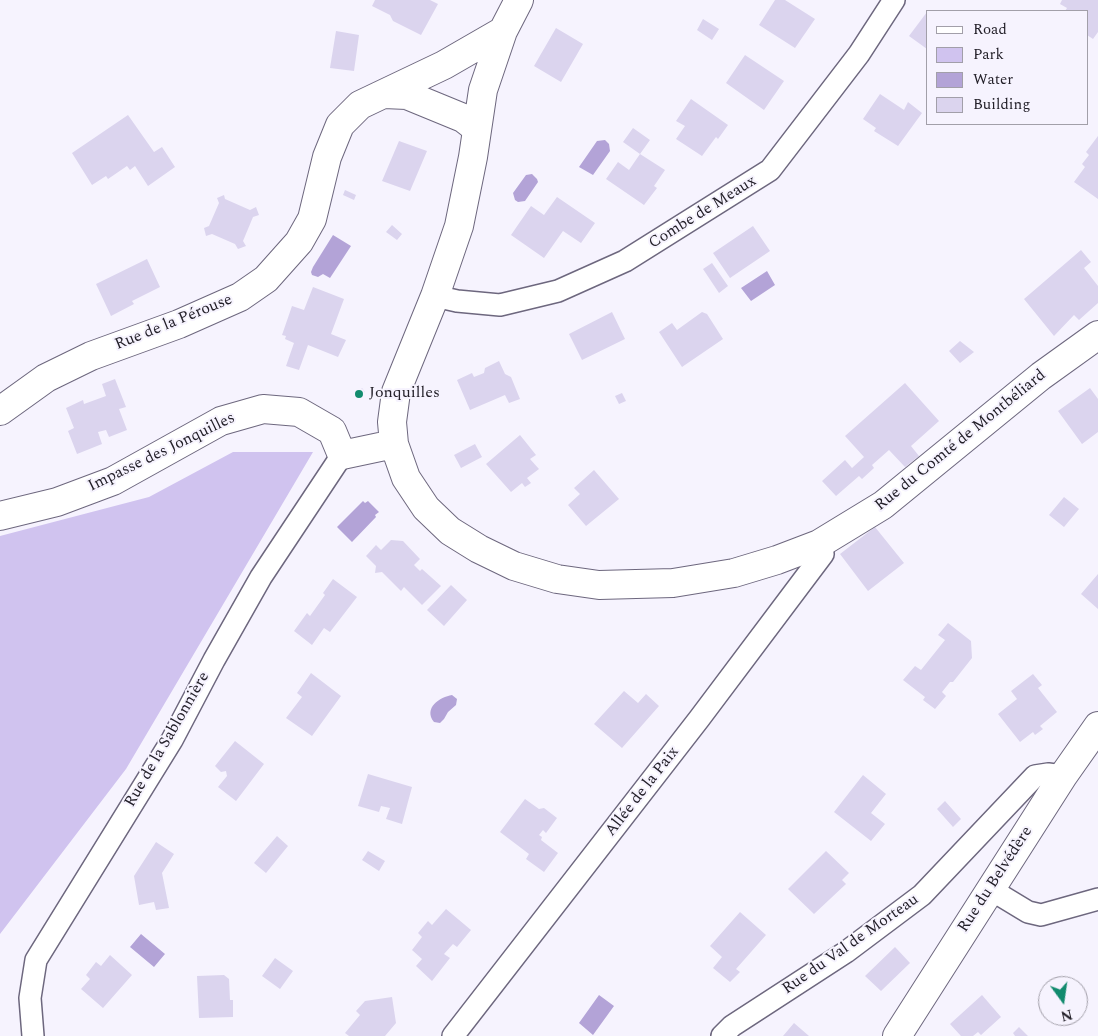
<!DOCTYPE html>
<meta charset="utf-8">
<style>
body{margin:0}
#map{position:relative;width:1098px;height:1036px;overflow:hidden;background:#f6f3fe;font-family:Spectral,serif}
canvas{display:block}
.legend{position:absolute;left:926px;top:10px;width:162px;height:115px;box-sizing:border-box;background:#f6f3fe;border:1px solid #a29fa9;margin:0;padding:6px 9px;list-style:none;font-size:15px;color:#232029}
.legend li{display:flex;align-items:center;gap:10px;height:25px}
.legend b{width:25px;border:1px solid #a29fa9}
.north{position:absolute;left:1038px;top:976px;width:50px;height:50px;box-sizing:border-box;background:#f6f3fe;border:1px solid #a29fa9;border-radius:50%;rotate:166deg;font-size:14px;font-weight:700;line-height:20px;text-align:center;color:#232029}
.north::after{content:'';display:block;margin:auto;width:18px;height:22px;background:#128b6e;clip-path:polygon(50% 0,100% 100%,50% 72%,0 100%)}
</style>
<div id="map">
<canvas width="1098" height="1036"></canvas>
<ul class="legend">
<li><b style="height:6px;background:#fff"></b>Road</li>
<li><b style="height:14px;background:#d0c3ef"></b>Park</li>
<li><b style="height:14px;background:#b3a3d7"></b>Water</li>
<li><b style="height:14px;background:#dbd4ee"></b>Building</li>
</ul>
<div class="north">N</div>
</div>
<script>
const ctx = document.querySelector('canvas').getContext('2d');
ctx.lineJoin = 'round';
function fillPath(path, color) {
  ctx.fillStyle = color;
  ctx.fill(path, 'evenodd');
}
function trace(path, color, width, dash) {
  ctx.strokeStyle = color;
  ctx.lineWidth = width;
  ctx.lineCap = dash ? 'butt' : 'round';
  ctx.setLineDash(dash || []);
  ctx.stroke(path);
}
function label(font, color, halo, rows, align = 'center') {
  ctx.font = font + ' Spectral,serif';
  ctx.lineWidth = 4;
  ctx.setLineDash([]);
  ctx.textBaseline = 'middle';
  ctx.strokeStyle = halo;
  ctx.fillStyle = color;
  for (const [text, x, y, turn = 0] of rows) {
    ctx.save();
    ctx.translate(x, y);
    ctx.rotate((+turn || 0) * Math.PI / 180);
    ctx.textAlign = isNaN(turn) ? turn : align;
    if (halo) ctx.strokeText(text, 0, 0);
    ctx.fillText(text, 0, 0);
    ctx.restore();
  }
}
fillPath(new Path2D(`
 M233 452H313L126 769 0 934V536L149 497Z`), '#d0c3ef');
fillPath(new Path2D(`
 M605 140 609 144 610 151 593 175 579 167 597 141Z
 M532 174 537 179 538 182 525 201 518 202 515 200 513 193 526 175Z
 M333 235 351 246 330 278 323 274 318 277 312 275 311 272 313 267Z
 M767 271 775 285 751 301 741 288Z
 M363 501 365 503 368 501 379 512 375 515 376 517 352 542 337 527Z
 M452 695 457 699 456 705 448 712 444 719 440 723 434 722C423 708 440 697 452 695Z
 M141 934 165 954 154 967 130 947Z
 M599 995 614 1006 593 1035 579 1023Z`), '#b3a3d7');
fillPath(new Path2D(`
 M375 0H430L438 4 421 35 393 21 390 15 372 6Z
 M775 0H785L815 19 795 48 759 25Z
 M1062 0H1098V32L1093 39 1087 35V11H1065L1067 8 1060 4Z
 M927 12V49L909 36Z
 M703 19 719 29 712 40 697 30Z
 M556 28 583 44 561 82 534 66Z
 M336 31 359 35 354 71 330 68Z
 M745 55 784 81 764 110 726 83Z
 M880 94 904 110 908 102 922 113 898 146 874 131 876 128 863 119Z
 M691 99 728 125 718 139 716 137 702 156 676 139 685 126 676 121Z
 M128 115 154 152 162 147 175 167 148 186 135 166 130 170 127 166 108 179 106 176 92 185 72 153Z
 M633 128 650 140 640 154 623 142Z
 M1098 136V199L1074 182 1085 167 1082 164 1089 155 1086 152Z
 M399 141 427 151 410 191 382 181Z
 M640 154 665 170 654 186 657 188 644 205 606 179 618 162 629 170Z
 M345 190 356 195 354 200 343 195Z
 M224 195 225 199 250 210 256 207 259 215 253 217 243 241 246 246 238 249 235 244 212 234 206 236 204 228 209 226 219 203 217 198Z
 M557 197 595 223 581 243 563 231 544 258 511 235 531 206 544 215Z
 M392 225 402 234 397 240 386 232Z
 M753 226 770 251 730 278 713 253Z
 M1081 250 1091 262 1084 268 1098 286V303L1079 320 1074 315 1054 336 1024 299Z
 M147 259 160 287 132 301 134 304 111 316 96 284Z
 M712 263 728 286 719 293 703 269Z
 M313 287 344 299 331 334 346 340 338 357 308 345 299 370 286 366 294 343 285 339 286 336 282 335 292 306 304 310Z
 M612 312 625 339 582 360 569 334Z
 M702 312 707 314 723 339 682 367 659 332 672 323 677 330Z
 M960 341 974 352 960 363 949 351Z
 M499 361 505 374 511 377 520 399 509 403 505 395 470 410 457 380 472 373 474 377 484 373 485 368Z
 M115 379 126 407 119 409 127 430 109 437 106 430 98 432 102 444 77 454 68 431 74 428 66 408 83 400 84 404 106 396 102 384Z
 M905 383 939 421 911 446 919 456 905 467 889 450 872 465 874 468 862 479 859 476 836 496 822 481 845 460 852 468 864 457 845 436Z
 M362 388 365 392 357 399 354 395Z
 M1090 388 1098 399V432L1082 444 1058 411Z
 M622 393 626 401 619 404 615 396Z
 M520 435 536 455 530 459 539 469 527 478 531 483 525 487 522 483 511 492 486 464Z
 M475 444 482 457 461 468 454 455Z
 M594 470 619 499 586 526 568 505 580 494 574 488Z
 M1064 497 1079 509 1064 527 1049 515Z
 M875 527 904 563 868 591 840 554Z
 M391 540 403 541 420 559 414 565 420 571 422 569 441 586 422 605 404 587 401 591 382 572 375 573 376 566 366 556 376 545 381 550Z
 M1098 574V609L1081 594Z
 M333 579 357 597 330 632 324 628 312 645 294 631 307 613 310 616 325 595 323 593Z
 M451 585 467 600 444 626 427 610Z
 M948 623 971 641 972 658 953 682H950L942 692 946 696 935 709 923 700 925 697 903 680 915 666 921 670 945 640 938 635Z
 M311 673 341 696 312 736 286 718 302 697 297 693Z
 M1033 674 1042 685 1038 688 1057 712 1040 726 1043 729 1035 735 1033 732 1020 742 998 714 1017 699 1011 691Z
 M624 691 638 703 646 694 659 706 622 748 594 724Z
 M235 741 264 764 236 801 218 787 227 776 226 771 221 772 215 766Z
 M368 774 412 787 402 824 386 819 390 808 381 806 379 812 358 806Z
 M863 775 886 794 871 813 885 824 871 841 834 812Z
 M525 799 539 809 544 808 557 818 546 833 543 830 539 835 542 837 541 840 558 853 544 872 526 859 529 854 500 832Z
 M945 801 961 819 953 827 937 809Z
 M277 836 288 846 266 873 254 863Z
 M156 842 174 854 162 873 169 908 156 910 154 902 139 905 134 876Z
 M368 851 385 861 379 871 362 860Z
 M826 851 849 873 842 880 846 884 814 914 788 889Z
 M446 909 471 930 457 947 453 944 444 954 450 958 432 981 416 966 422 959 412 950 422 937 418 933 428 921 432 925Z
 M740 912 766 935 736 969 740 972 730 982 713 968 722 957 710 946Z
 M895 947 910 963 881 991 865 976Z
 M110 955 132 975 103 1008 81 989 90 979 86 975 96 962 101 966Z
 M275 958 293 971 280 989 262 976Z
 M224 975 229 979 230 1000H233V1017L199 1018 197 976Z
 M982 995 1001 1017 981 1035 978 1032 973 1036H961L950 1024Z
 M392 997 396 1023 385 1036H349L345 1033 360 1015 356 1011 365 1001Z
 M794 1023 809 1036H783Z
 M1019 1027 1028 1036H1015L1013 1033Z`), '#dbd4ee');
const minor = new Path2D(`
 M435 296 457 301 500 305 558 291 625 261 770 170 859 54 894 0
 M990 889 1028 912 1041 915 1098 899
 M33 1036 30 998 36 960 172 740 214 660 261 577 342 455
 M453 1036 699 719 823 554 819 544
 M722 1036 732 1026 846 952 922 895 1035 776 1048 774 1063 776`);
const tertiary = new Path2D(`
 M519 0 503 31 483 90 473 157 459 226 435 296 396 392 392 422 394 444 406 478 426 508 450 531 479 549 514 566 557 579 599 585 673 583 734 573 777 560 819 544 883 505 1041 376 1098 335
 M384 94 407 95 463 118 477 129
 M0 411 46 378 91 356 179 324 240 297 266 279 299 242 312 219 327 157 340 125 360 105 444 65 503 31
 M0 516 57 502 113 481 221 421 263 409 299 412 332 431 342 455 394 444
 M897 1036 1063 776 1098 726`);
trace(minor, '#6d677e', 24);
trace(tertiary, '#6d677e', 30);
trace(minor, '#fff', 21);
trace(tertiary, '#fff', 28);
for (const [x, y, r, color] of [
 [359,394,5,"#128b6e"]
]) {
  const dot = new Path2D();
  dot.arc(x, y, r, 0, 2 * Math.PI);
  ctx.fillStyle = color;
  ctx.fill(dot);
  trace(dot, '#f6f3fe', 2);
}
label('16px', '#232029', '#f6f3fe', [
 ["Combe de Meaux",703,213,-32],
 ["Rue de la Pérouse",174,323,-22],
 ["Rue du Comté de Montbéliard",961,441,-39],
 ["Impasse des Jonquilles",162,453,-26],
 ["Rue de la Sablonnière",168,740,-60],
 ["Allée de la Paix",643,792,-52],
 ["Rue du Belvédère",996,880,-57],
 ["Rue du Val de Morteau",851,945,-35]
]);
label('16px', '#232029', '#f6f3fe', [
 ["Jonquilles",369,394]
], 'left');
</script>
